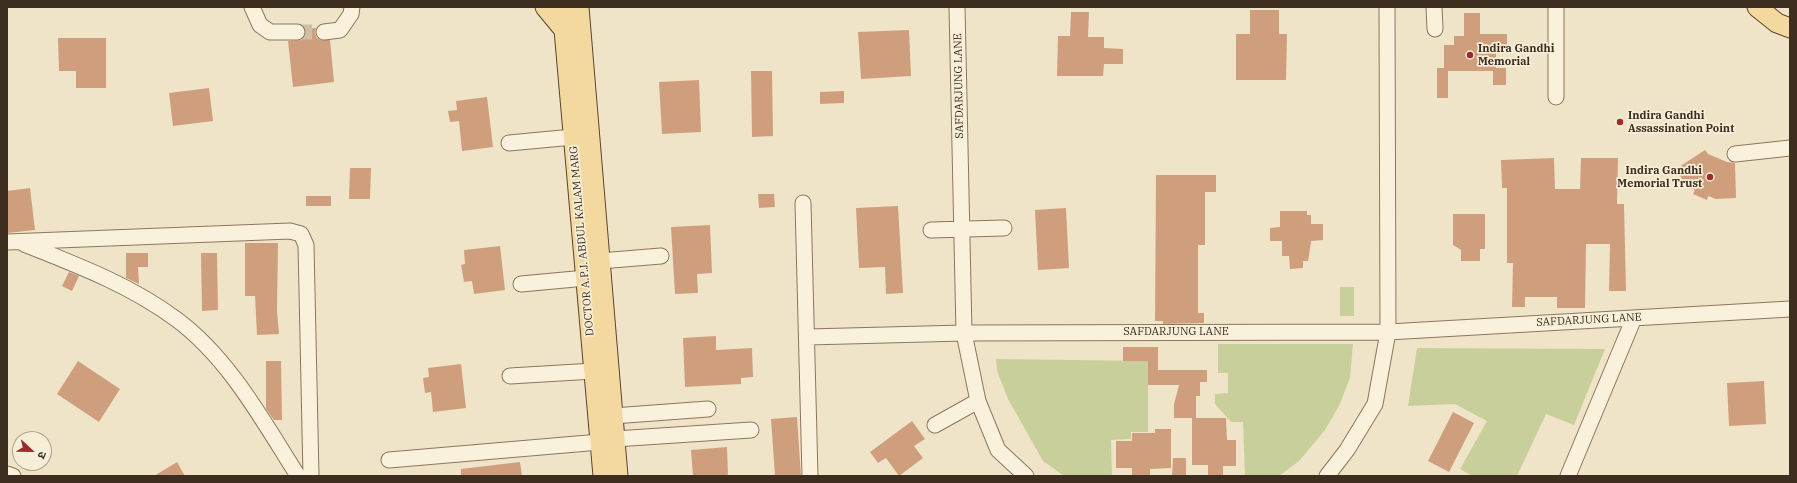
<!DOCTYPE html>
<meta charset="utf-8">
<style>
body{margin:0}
#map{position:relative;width:1797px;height:483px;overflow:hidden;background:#f0e4c8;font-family:"IBM Plex Serif","Noto Sans Devanagari",serif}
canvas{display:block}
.frame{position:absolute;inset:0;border:8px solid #3d2e20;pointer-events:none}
.north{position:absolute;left:12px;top:431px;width:40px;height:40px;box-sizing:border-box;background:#f7eed8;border:1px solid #ada18e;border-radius:50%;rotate:112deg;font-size:11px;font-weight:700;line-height:16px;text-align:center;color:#3d2e20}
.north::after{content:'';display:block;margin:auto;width:14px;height:18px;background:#9e2a2b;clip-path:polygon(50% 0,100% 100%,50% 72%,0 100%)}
</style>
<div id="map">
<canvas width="1797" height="483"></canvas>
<div class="frame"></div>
<div class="north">उ</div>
</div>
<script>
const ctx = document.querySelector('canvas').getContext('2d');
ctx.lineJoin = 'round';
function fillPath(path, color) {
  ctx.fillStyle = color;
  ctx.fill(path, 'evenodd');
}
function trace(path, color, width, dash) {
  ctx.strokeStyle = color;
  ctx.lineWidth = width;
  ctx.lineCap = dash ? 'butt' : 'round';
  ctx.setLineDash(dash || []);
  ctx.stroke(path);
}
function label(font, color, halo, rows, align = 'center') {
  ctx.font = font + ' "IBM Plex Serif",serif';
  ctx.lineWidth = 3.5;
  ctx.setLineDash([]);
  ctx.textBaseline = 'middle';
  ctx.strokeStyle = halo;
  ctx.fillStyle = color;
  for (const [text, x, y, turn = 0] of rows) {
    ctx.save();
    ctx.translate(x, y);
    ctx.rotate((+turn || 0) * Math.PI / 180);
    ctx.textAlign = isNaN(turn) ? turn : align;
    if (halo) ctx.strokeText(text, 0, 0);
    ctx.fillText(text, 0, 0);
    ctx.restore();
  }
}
fillPath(new Path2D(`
 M1340 287H1354V316H1340Z
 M1218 344H1353L1350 378 1339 406 1325 430 1315 442 1299 461 1279 476H1245L1243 422H1231L1215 404V394L1228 393V373H1218Z
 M1417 348 1605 349 1574 425 1546 414 1517 476H1472L1460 469 1487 421 1455 404 1408 406Z
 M996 359 1148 361V432H1131V439L1111 440 1112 476H1064L1043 461 1008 399 997 371Z`), '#c9cf9b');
fillPath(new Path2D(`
 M1250 10H1279V34H1287L1286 80H1236V34H1250Z
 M1071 12H1089L1088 37H1104V48L1123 49V64H1104L1103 76H1057L1058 36H1070Z
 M1464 13H1480V34H1507V45H1496V68H1506V85H1493V71H1448V98H1437V68H1444V45H1454V36H1464Z
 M316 28 315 33 317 38 321 40H330L334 82 293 87 288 41 301 40 305 36V29Z
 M909 30 911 76 861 79 858 32Z
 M58 38H106V88H76V71H59Z
 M751 71H772L773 136 752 137Z
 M699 80 701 132 662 134 659 82Z
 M209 88 213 121 173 126 169 93Z
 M844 91V103L820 104V92Z
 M487 97 493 147 462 151 459 121 450 122 448 111 457 110 456 101Z
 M1705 150 1708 154 1727 162 1735 163 1736 198 1716 199 1708 196 1707 200 1693 194 1695 190 1687 187 1676 169Z
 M1554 158 1555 189H1580L1581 158H1618L1617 204H1624L1626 291H1609L1610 244H1586L1585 308H1557V297H1525V307H1512L1513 263H1507V188H1502L1501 160Z
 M350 168H371L370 199H349Z
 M1156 175H1216V192H1205V245H1198V313H1204V323L1163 324V321H1155Z
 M30 188 35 230 7 233V191Z
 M758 194H774L775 207 759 208Z
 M306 196H331V206H306Z
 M898 206 903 293 886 294 885 267 859 268 856 208Z
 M1066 208 1069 268 1038 270 1035 210Z
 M1280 211H1307V215H1311V224H1323V240L1311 241 1309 256 1308 261H1303V268L1290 269 1289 256H1282V241H1270V228L1280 227Z
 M1453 214H1485V249H1480V261H1461V250L1453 245Z
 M710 225 712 273 697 274 698 293 675 294 671 227Z
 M245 243H278L277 311 279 334 257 335 255 296H245Z
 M500 246 505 290 474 294 472 281 464 282 461 265 465 264 464 250Z
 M126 253H148V267H138L139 284 126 278Z
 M201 253H217L218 310 202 311Z
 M69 272 79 276 72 291 62 286Z
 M716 336V350L752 348 753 377 741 378V384L685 387 683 338Z
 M1123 347H1158V370H1207V382H1200V396H1196V418H1174V404L1179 385H1148V361H1123Z
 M78 361 120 389 99 422 57 394Z
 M266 361H281L282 420H274L266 409Z
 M461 364 466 408 433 412 431 392 425 393 423 378 429 377 428 368Z
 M1764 381 1766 424 1729 426 1727 383Z
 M1453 412 1474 423 1449 472 1428 461Z
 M797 417 801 476H775L771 419Z
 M1192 418H1226L1227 440H1236V466H1223V476H1208V465H1192Z
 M912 421 925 439 914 446 923 458 899 476 886 458 878 463 870 452Z
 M1155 429H1171V468L1150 469V476H1132V468H1116V441H1132V433H1155Z
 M727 447 728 476H693L691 450Z
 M1173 458H1186V476H1172Z
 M177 462 185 476H154Z
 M520 462 522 476H461V469Z`), '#cf9f7d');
trace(new Path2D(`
 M297 32H324`), '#ccc0a6', 15, [15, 8]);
const minor = new Path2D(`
 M252 7 260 25 270 32H297
 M957 7 964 333 978 401 998 450 1026 476
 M1434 7 1435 29
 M1556 7V97
 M324 32 340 30 351 14 352 7
 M509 143 573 137
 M1735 154 1790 148
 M803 203 810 476
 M931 230 1004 228
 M7 242 290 231 301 234 306 245 311 476
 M24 244C77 265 130 285 176 319 229 358 263 421 298 476
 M600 261 661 256
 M521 284 586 278
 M808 337 964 333 1388 332 1790 309
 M510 376 594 371
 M613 416 708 409
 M935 425 978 401
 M615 439 751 430
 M389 460 600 442
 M7 474 13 476
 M1327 476 1347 450 1375 404 1388 332 1387 7
 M1568 476 1634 318`);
const major = new Path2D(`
 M545 7 564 30
 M562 7 603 476
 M579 7 618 476
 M1757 7 1777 23 1790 28`);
trace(minor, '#8d765c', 17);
trace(major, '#5b4430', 21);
trace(minor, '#faf1dc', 15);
trace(major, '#f3d9a0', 19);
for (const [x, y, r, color] of [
 [1470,55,4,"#9e2a2b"],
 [1620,122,4,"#9e2a2b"],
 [1710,177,4,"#9e2a2b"]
]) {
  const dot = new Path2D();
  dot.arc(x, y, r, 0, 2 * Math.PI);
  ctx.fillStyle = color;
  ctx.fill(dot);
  trace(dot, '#f7eed8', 1.5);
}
label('bold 11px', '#3d2e20', '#f7eed8', [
 ["Indira Gandhi",1478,49],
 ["Memorial",1478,62],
 ["Indira Gandhi",1628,116],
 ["Assassination Point",1628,129],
 ["Indira Gandhi",1702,171,"right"],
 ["Memorial Trust",1702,184,"right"]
], 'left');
label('11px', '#3d2e20', '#f7eed8', [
 ["SAFDARJUNG LANE",959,86,-91],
 ["DOCTOR A.P.J. ABDUL KALAM MARG",582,241,-95],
 ["SAFDARJUNG LANE",1589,320,-3],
 ["SAFDARJUNG LANE",1176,332]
]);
</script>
